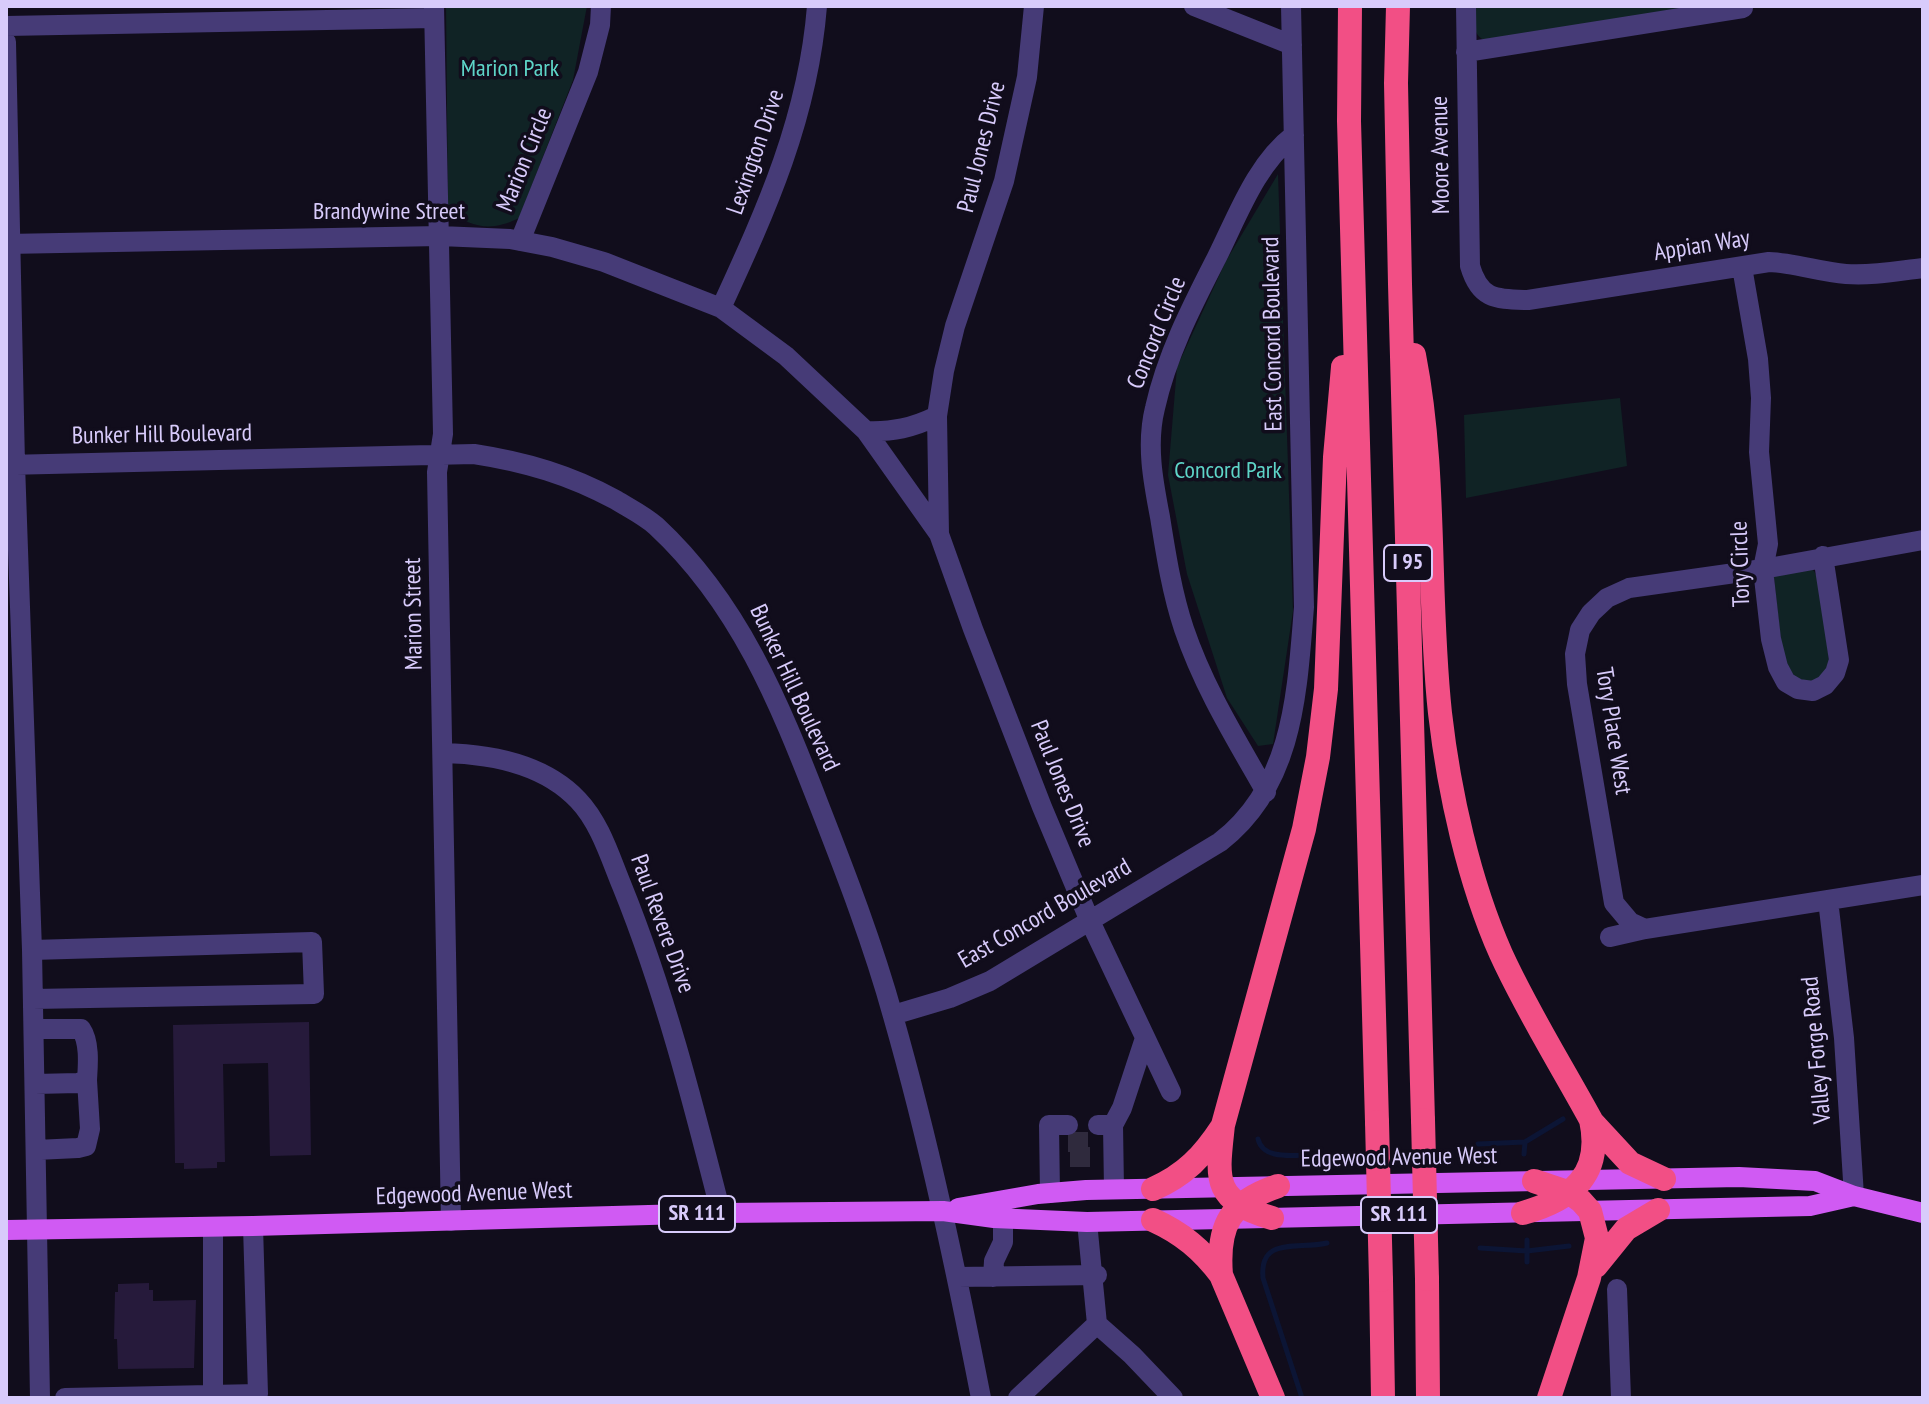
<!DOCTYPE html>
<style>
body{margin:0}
#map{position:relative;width:1929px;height:1404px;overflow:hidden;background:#110d1c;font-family:"PT Sans Narrow",sans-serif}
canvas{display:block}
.frame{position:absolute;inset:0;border:8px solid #d8cbfb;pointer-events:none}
</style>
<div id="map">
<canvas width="1929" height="1404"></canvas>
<div class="frame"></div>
</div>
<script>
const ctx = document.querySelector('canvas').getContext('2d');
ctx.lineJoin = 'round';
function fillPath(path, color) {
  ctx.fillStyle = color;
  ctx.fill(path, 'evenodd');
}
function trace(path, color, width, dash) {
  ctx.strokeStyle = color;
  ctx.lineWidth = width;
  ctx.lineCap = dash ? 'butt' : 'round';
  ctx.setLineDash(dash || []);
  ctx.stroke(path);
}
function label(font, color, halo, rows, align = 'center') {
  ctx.font = font + ' "PT Sans Narrow",sans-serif';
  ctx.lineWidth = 7;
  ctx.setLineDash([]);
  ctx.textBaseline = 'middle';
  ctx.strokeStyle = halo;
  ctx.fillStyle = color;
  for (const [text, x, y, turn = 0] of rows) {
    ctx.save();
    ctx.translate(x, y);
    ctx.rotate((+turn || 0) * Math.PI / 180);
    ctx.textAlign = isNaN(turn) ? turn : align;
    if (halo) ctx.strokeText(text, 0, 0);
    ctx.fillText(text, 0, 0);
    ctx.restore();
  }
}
fillPath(new Path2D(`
 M446 6H587L573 80 519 218C491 232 472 228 448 210Z
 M1474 6H1706L1487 42C1471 34 1473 22 1474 6Z
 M1278 174 1293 611 1273 744 1258 746 1227 698 1187 574 1168 475 1177 367 1226 261Z
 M1620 398 1627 466 1466 498 1464 415Z
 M1807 566 1814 571 1819 581 1830 668 1817 683H1800L1783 662 1774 577 1780 571Z`), '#102325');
trace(new Path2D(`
 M1258 1139C1263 1160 1292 1155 1310 1155
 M1478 1144 1525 1142 1563 1119
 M1524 1154 1525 1142
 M1527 1240V1262
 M1480 1248 1527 1251 1569 1246
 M1302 1398 1263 1278C1259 1236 1298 1250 1327 1243`), '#0c1535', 5);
fillPath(new Path2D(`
 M309 1022 311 1155 270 1156 268 1063 223 1064 225 1162H217V1168L184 1169V1163H175L173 1025Z
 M149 1283V1290H153V1301L196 1300 194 1368 118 1369 117 1339H114L115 1292H118V1284Z`), '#261a3b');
trace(new Path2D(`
 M1068 1142H1098
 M1070 1157H1098`), '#2f2a3d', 20, [20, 10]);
trace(new Path2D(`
 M434 6 443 434 437 472 451 1221
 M1034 6 1027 77 1004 181 955 326 944 371 937 416 939 534 973 629 1042 807 1089 919 1171 1092
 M1194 6 1292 45
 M1466 6 1470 266C1480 300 1496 299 1528 300L1769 262C1795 263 1820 272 1846 274 1872 276 1897 271 1923 268
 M6 26 434 18
 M6 42 15 464 32 950 40 1398
 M1466 52 1743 8
 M520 241 588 72 600 25 601 6
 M6 244 440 236 510 239 552 247 604 262 721 308 786 356 866 431 939 534
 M1742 267 1758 359 1761 398 1759 452 1768 544 1763 569 1771 639 1778 667 1786 682 1798 689 1813 691 1825 685 1835 673 1839 660 1823 556
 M721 308C767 208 808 118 817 6
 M866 431C893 432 912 428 937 416
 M6 465 474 454C526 462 570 475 616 500 629 508 645 516 656 526 739 603 779 702 819 805 846 874 873 944 893 1016 929 1142 956 1270 981 1398
 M443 753C489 754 544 764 578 800 600 823 610 857 622 886 665 992 693 1103 721 1213
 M1266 792C1236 739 1204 688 1184 629 1172 593 1166 555 1160 517 1153 481 1146 444 1155 408 1167 354 1192 306 1217 257 1238 215 1256 164 1294 135
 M1828 900 1844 1038 1854 1196
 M1645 929 1630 922 1614 903 1577 684 1575 654 1580 630 1591 613 1607 598 1629 588 1763 569 1923 540
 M1610 937 1645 929 1923 885
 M32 950 312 942 314 994 33 999
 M893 1015 950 998 990 981 1220 842C1294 785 1297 692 1304 607L1291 6
 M34 1029H81C90 1042 88 1065 87 1080L78 1083 35 1084
 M1098 1125H1113L1114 1189
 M1113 1125 1122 1108 1145 1038
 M36 1150 78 1148 86 1146 90 1129 87 1080
 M1050 1193 1049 1125H1068
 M1087 1222 1097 1324
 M213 1227V1396
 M958 1277 1097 1275
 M993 1277 994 1261 1003 1242V1219
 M1617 1289 1621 1398
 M1097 1324 1132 1355 1173 1398
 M65 1398 258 1394 253 1226
 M1018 1398 1097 1324`), '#463b77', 20);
trace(new Path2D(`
 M958 1208 1038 1194 1086 1190 1739 1177 1815 1181 1854 1196 1923 1213
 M6 1230 253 1226 721 1213 943 1211 994 1218 1087 1222 1810 1206 1854 1196`), '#d05af3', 20);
trace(new Path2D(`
 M1350 6 1349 121 1377 1122
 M1398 6 1396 83 1400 284 1423 1120
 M1414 355C1437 473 1427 594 1440 713 1449 792 1469 882 1501 954 1527 1011 1561 1065 1591 1120 1603 1175 1572 1199 1523 1213
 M1592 1122 1630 1163 1664 1179
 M1534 1181 1570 1193 1581 1201 1590 1211 1597 1238 1589 1278 1549 1398
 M1153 1189C1185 1175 1203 1156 1222 1127
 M1272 1218C1212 1200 1217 1180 1223 1125L1304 829 1318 757 1326 689 1335 457 1343 367
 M1153 1220C1182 1233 1202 1250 1221 1275
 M1596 1266 1626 1229 1658 1210
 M1427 1279 1428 1398
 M1381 1280 1383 1398
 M1273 1398 1221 1275C1217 1225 1230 1202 1278 1186`), '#f24f85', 24);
trace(new Path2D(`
 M1423 1120 1427 1279
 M1377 1122 1381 1280`), '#f24f85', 24);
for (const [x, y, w] of [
 [1408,563,48],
 [697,1214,76],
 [1399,1215,76]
]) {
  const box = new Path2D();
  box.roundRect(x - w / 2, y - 18, w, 36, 6);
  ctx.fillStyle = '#110d1c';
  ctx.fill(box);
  trace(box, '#d8cbfb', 2);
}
label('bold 22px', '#d8cbfb', null, [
 ["I 95",1408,563],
 ["SR 111",697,1214],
 ["SR 111",1399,1215]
]);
label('24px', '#5ed5c8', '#110d1c', [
 ["Marion Park",510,69],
 ["Concord Park",1228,471]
]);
label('24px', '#d8cbfb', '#110d1c', [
 ["Paul Jones Drive",982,147,-76],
 ["Lexington Drive",756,152,-71],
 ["Moore Avenue",1441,155,-91],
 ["Marion Circle",525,160,-68],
 ["Brandywine Street",389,212],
 ["Appian Way",1702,246,-9],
 ["Concord Circle",1157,333,-68],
 ["East Concord Boulevard",1273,334,-91],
 ["Bunker Hill Boulevard",162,435,-1],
 ["Tory Circle",1741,564,-92],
 ["Marion Street",414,614,-91],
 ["Bunker Hill Boulevard",794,688,65],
 ["Tory Place West",1613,731,81],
 ["Paul Jones Drive",1062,784,68],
 ["East Concord Boulevard",1045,914,-30],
 ["Paul Revere Drive",662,924,70],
 ["Valley Forge Road",1817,1050,-95],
 ["Edgewood Avenue West",1399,1158,-1],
 ["Edgewood Avenue West",474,1194,-2]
]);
</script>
